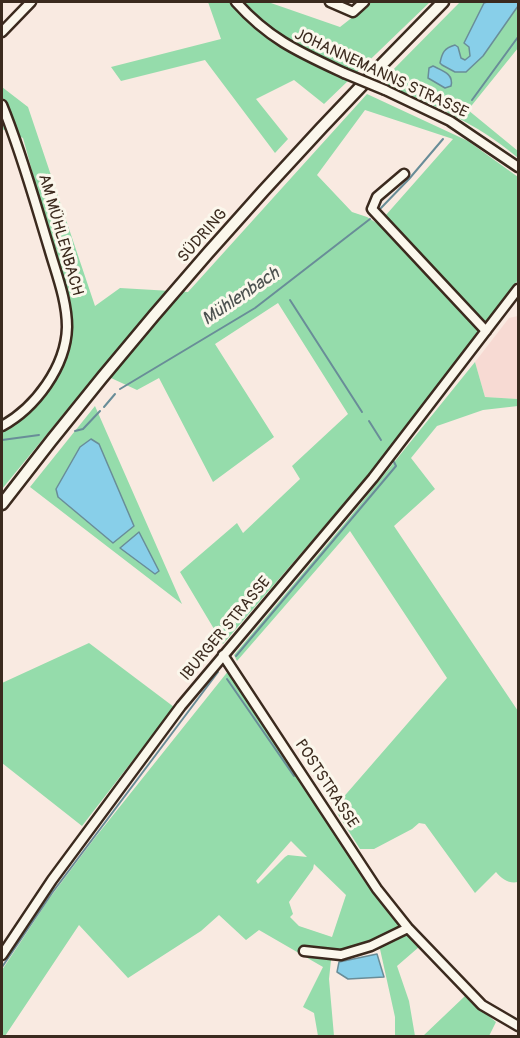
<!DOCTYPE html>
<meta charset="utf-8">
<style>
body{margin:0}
#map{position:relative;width:520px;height:1038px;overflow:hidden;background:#f9eae1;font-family:Pangolin,sans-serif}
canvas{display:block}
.frame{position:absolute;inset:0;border:3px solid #3b2a1e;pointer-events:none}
</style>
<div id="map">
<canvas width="520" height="1038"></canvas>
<div class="frame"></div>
</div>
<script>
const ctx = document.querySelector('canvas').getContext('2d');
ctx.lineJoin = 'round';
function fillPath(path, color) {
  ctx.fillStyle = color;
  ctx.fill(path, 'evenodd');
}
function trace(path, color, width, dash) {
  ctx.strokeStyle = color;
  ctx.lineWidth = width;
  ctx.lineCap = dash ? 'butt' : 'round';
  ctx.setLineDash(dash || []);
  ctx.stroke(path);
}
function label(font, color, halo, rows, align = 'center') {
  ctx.font = font + ' Pangolin,sans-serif';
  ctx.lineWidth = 6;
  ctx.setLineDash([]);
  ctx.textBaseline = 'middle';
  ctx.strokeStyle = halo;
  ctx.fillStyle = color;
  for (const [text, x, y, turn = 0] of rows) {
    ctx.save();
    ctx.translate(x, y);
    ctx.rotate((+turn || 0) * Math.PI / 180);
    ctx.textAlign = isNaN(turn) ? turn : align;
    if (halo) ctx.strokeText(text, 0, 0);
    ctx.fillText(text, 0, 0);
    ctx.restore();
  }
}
fillPath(new Path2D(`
 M518 316V399L485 397 475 362 509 318Z`), '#f7dad3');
fillPath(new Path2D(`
 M208 2H268L340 27 372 2H430L324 104 294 80 256 99 288 139 275 153 205 60 121 81 111 67 221 39Z
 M460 2H487L484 3 464 43 469 47 470 56 465 60 461 58 458 47 455 72 483 56 518 6V48L468 110 518 151V158C477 123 430 103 380 83Z
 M2 87 28 107 95 306 120 288 188 292 367 94 468 141 518 177V280L383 458 223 644 180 572 237 523 243 533 300 479 292 466 348 414 278 303 215 344 274 437 213 482 159 378 137 390 98 372 2 489V429L17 422 49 387 60 366 67 298 23 138 2 129ZM365 110 453 139 378 224 367 217 352 212 317 175Z
 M475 362 485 397 518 399V406L483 410 437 426 411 458 435 489 394 526 518 711V882C509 884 502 879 496 872L475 893 425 824 419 823 412 829 374 849H360L334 808 447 678 350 531 237 661 234 655 345 523Z
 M95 406 182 604 30 487ZM99 444 113 543 58 497 56 488Z
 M89 643 174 707 82 826 2 763V683Z
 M229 670 302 786 401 927 419 947 397 966 409 1001 415 1036H395V1017L380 949 331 960 329 979 334 1036H318L314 1013 303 1007 323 967 259 930 246 940 219 915 201 931 128 978 79 925 5 1036H2V970L49 899 94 839ZM291 841 307 857 288 855 285 857 258 884 256 881ZM314 864 346 895 332 937 299 926 290 917 293 914 289 902 313 869Z
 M465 996 496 1022 489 1036H423Z`), '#95dcab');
const water = new Path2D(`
 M487 2H518V6L483 56 466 72H455L442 65 440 63C442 53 444 48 455 45L458 47 461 58 465 60 470 56 469 47 464 43 484 3Z
 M433 66C443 71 454 74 451 86L445 88 428 78 429 68Z
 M91 439 99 444 134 526 113 543 58 497 56 489 80 447Z
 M139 532 159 571 155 574 120 548Z
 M377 954 384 977 348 979 337 972 339 962Z`);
fillPath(water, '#88cfe9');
trace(water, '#698d98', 1.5);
trace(new Path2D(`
 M472 100 518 37
 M380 209 409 179 443 139
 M290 300 362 412
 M120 389 255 308 370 219
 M104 407 115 394
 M369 421 381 440
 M75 431 83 429 100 411
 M2 440 39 435
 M236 656 396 466 394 462
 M227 679 294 776
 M2 967 52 893 218 672`), '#698d98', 2);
const minor = new Path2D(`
 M236 2C269 39 299 52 344 73
 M330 2 353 12 364 2
 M2 32 31 2
 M385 90 450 121 518 167
 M2 105C21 151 34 199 49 248 56 273 67 300 67 327 66 367 35 408 2 426
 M404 174 377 197 372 209 486 331
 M223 655 377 889 408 928 482 1005 518 1026
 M304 951 341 955 371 946 408 928
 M2 955 52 880 181 706 373 478 518 289`);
const major = new Path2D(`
 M2 504C137 327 286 160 443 2`);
trace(minor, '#3b2a1e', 13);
trace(major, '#3b2a1e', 15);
trace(minor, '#fbf7ec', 8);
trace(major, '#fbf7ec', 10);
const minorBridge = new Path2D(`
 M344 73 385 90`);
trace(minorBridge, '#3b2a1e', 13, []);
trace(minorBridge, '#fbf7ec', 8);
label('16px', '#3b2a1e', '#fbf7ec', [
 ["JOHANNEMANNS STRASSE",381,74,25],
 ["AM MÜHLENBACH",60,235,74],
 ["SÜDRING",203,236,-49],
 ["IBURGER STRASSE",226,629,-50],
 ["POSTSTRASSE",326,784,57]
]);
label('italic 18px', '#4e5351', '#fbf7ec', [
 ["Mühlenbach",241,297,-34]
]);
</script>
